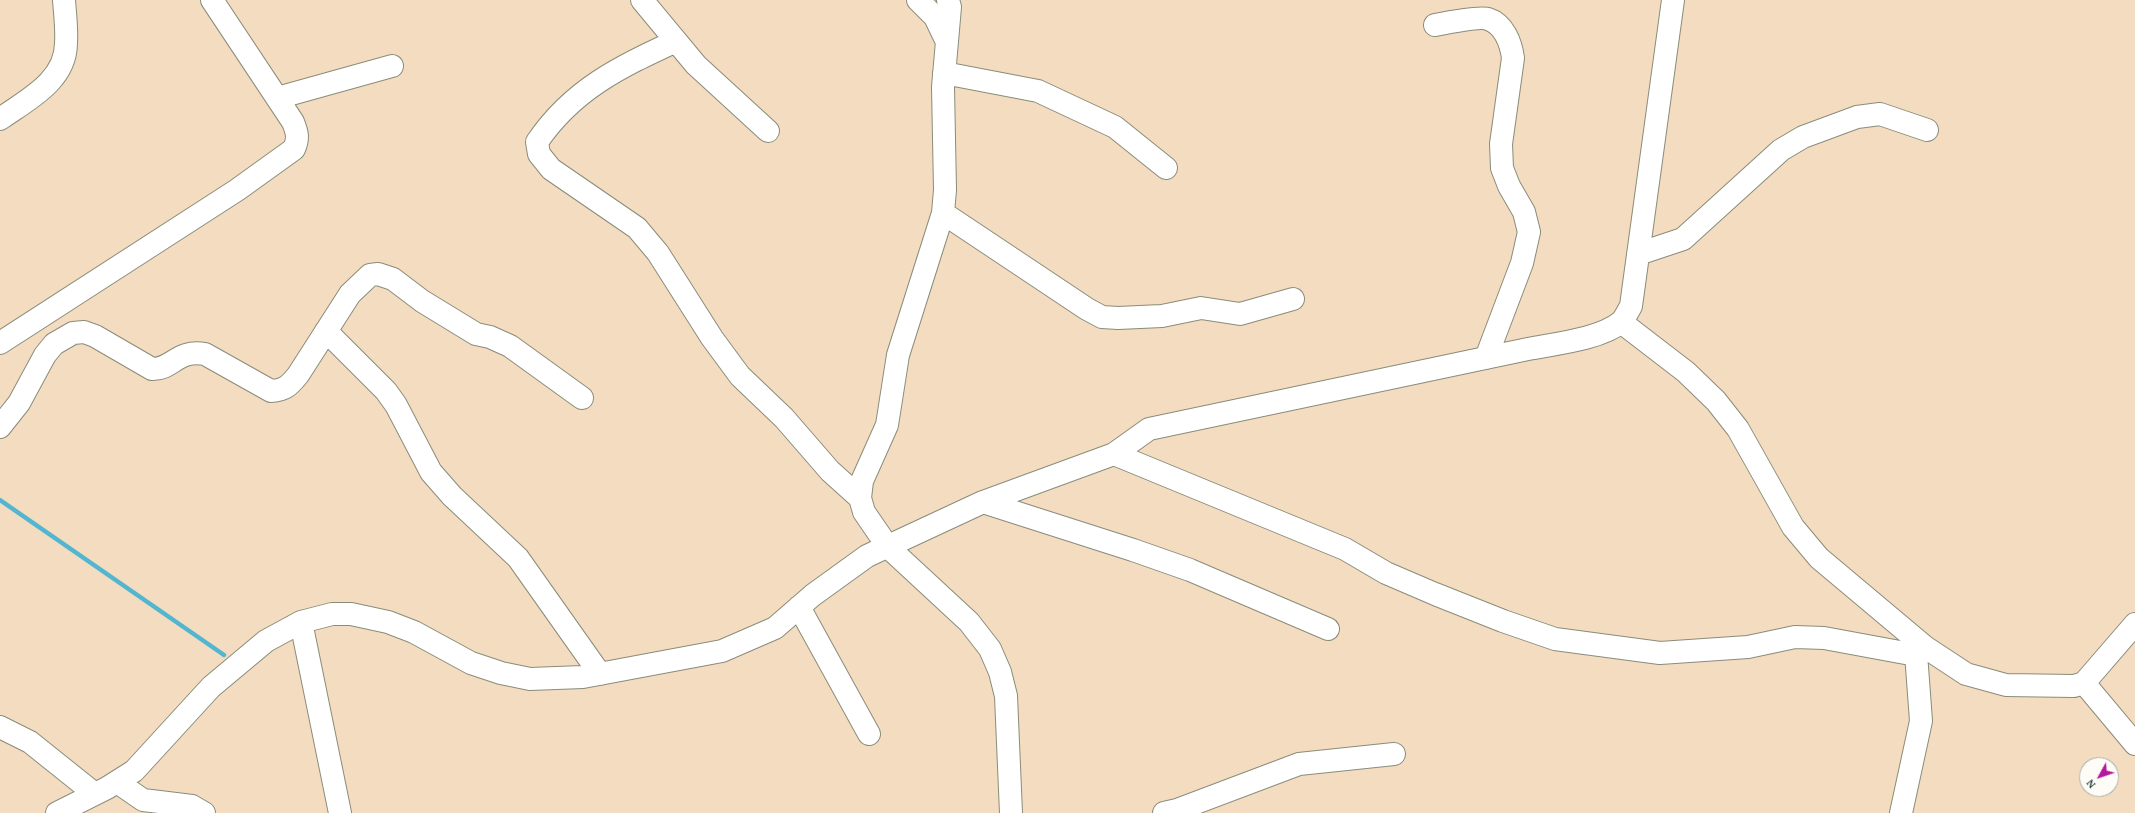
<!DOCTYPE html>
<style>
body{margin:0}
#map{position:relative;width:2135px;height:813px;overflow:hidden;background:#f4dcc0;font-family:"Gentium Book Plus",serif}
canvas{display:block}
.north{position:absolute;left:2079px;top:757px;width:40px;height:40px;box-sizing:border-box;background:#fdfcf7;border:1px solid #a4b0a9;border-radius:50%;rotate:230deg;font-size:11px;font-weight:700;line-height:16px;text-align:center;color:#1f3d34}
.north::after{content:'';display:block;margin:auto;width:14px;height:18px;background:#b5179e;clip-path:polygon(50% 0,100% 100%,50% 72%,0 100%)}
</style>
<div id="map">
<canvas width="2135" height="813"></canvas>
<div class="north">N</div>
</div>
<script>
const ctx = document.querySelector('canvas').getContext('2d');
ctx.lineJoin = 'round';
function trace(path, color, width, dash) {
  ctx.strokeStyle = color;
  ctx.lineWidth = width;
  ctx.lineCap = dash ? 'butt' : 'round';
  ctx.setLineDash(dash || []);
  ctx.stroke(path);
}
trace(new Path2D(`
 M0 500 224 655`), '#52b6d0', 4.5);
const minor = new Path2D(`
 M642 0 696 65 768 131
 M918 0 935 17 947 42
 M948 0 950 7 943 87 945 190 943 213 898 355 887 425 862 481 860 498 864 512 888 547 969 622 990 649 1000 672 1006 696 1011 813
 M1435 25C1445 23 1480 16 1488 19 1504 24 1511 43 1513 58L1501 144 1502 168 1509 186 1524 212 1529 232 1522 263 1486 358
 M676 41C620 67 573 89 537 142L539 154 551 169 637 228 658 253 712 338 740 376 784 418 830 471 860 498
 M944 73 1038 91 1115 127 1166 168
 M277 98 392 66
 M0 119C27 100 66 81 66 43 67 29 65 14 64 0
 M943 213 1087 309 1102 317 1118 318 1162 316 1201 308 1240 314 1293 299
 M1638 254 1683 239 1781 150 1803 137 1857 117 1880 114 1927 130
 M1621 322 1686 372 1716 401 1738 429 1793 527 1819 558 1925 647 1966 674 2006 685 2074 686 2084 683 2135 624
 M326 331 386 391 396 405 431 472 452 496 518 558 600 674
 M0 343 237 190 294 149C299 138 297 132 293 122L212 0
 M0 427 19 403 45 355 54 344 73 333 84 332 95 336 152 369C172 370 177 349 205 354L271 391C285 390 289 386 298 375L350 294 370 275 378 274 393 279 422 301 476 334 490 337 510 346 582 398
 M1114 454 1345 549 1386 573 1435 594 1503 621 1555 639 1660 653 1748 647 1795 637 1824 638 1916 655
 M983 502 1133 550 1190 570 1328 629
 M799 607 869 734
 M301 622 340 813
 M2084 683 2135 744
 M0 727 30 742 95 794
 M117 782 143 800 192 806 204 813
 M57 813 107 788 134 771 211 687 266 641 301 622 332 614H351L388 622 414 632 471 663 501 673 530 679 583 677 722 651 775 628 813 595 867 556 983 502 1114 454 1149 429 1528 349C1553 344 1601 339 1621 322 1625 318 1628 311 1631 306L1673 0
 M1164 813 1177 810 1299 764 1394 754
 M1901 813 1921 721 1915 640`);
trace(minor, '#8a8c7a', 24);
trace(minor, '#fff', 22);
</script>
